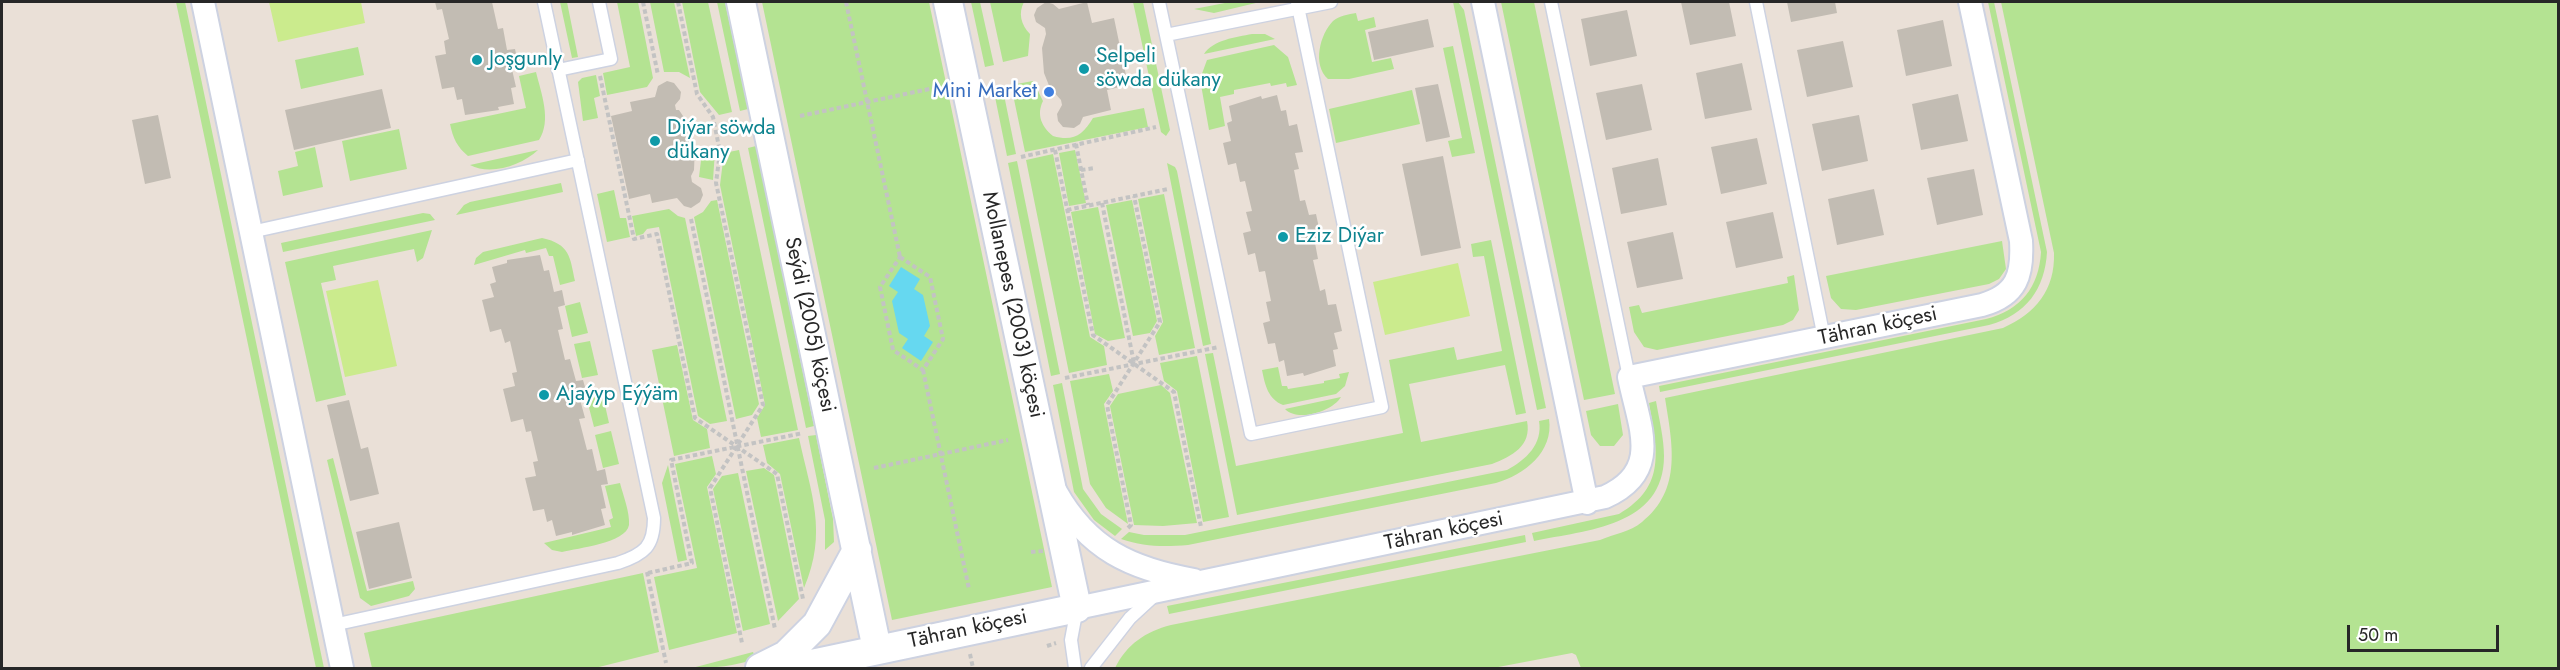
<!DOCTYPE html>
<meta charset="utf-8">
<style>
body{margin:0}
#map{position:relative;width:2560px;height:670px;overflow:hidden;background:#eae0d7;font-family:Jost,sans-serif}
canvas{display:block}
.frame{position:absolute;inset:0;border:3px solid #272727;pointer-events:none}
.scale{position:absolute;left:2347px;top:625px;width:152px;height:27px;box-sizing:border-box;border:3px solid #272727;border-top:0;padding-left:8px;font-size:18px;line-height:21px;white-space:nowrap;color:#272727;-webkit-text-stroke:4px #fff;paint-order:stroke}
</style>
<div id="map">
<canvas width="2560" height="670"></canvas>
<div class="frame"></div>
<div class="scale">50 m</div>
</div>
<script>
const ctx = document.querySelector('canvas').getContext('2d');
ctx.lineJoin = 'round';
function fillPath(path, color) {
  ctx.fillStyle = color;
  ctx.fill(path, 'evenodd');
}
function trace(path, color, width, dash) {
  ctx.strokeStyle = color;
  ctx.lineWidth = width;
  ctx.lineCap = dash ? 'butt' : 'round';
  ctx.setLineDash(dash || []);
  ctx.stroke(path);
}
function label(font, color, halo, rows, align = 'center') {
  ctx.font = font + ' Jost,sans-serif';
  ctx.lineWidth = 5;
  ctx.setLineDash([]);
  ctx.textBaseline = 'middle';
  ctx.strokeStyle = halo;
  ctx.fillStyle = color;
  for (const [text, x, y, turn = 0] of rows) {
    ctx.save();
    ctx.translate(x, y);
    ctx.rotate((+turn || 0) * Math.PI / 180);
    ctx.textAlign = isNaN(turn) ? turn : align;
    if (halo) ctx.strokeText(text, 0, 0);
    ctx.fillText(text, 0, 0);
    ctx.restore();
  }
}
fillPath(new Path2D(`
 M176 2H185L324 668H316Z
 M560 2H567L578 57 572 58Z
 M617 2H638L653 78 647 87 607 95 603 73 630 67Z
 M650 2H674L690 78 679 72H664Z
 M682 2H708L732 112 719 115 700 92Z
 M717 2H725L748 109 740 111Z
 M762 2H929L1052 587 892 620Z
 M971 2H980L994 65 985 67Z
 M990 2H1024C1018 13 1021 25 1030 34L1028 56 1003 62Z
 M1133 2H1143L1170 130 1166 136 1161 132Z
 M1230 2H1260L1214 13 1194 9Z
 M1453 2H1458L1464 10 1546 408 1537 410Z
 M1501 2H1534L1615 394 1584 400Z
 M1988 2H1994L2047 252C2045 289 2026 315 1989 325L1660 392 1659 386 1986 319C2021 310 2039 287 2041 252Z
 M2001 2H2558V668H1581L1576 655 1572 653 1493 668H1115C1127 644 1145 632 1171 625L1600 540C1614 534 1630 532 1642 522 1683 489 1672 443 1665 398L2003 328C2036 313 2055 290 2054 253Z
 M1356 13 1358 21 1374 17 1376 27 1365 30 1372 62 1391 58 1394 69 1349 79H1328C1312 65 1320 34 1333 21 1339 16 1349 14 1356 13Z
 M1252 34H1265L1275 39 1204 54C1213 40 1236 37 1252 34Z
 M1274 45 1288 57 1297 85 1287 87 1286 83 1271 86 1270 83 1234 90V94L1220 97 1225 126 1209 130 1200 79 1207 60Z
 M1453 46 1475 153 1452 157 1448 141 1462 138 1443 48Z
 M358 47 364 75 301 89 295 60Z
 M536 72C541 93 552 120 539 140L468 156C457 147 453 138 450 124L526 108 519 76Z
 M596 75 600 96 594 98 598 118 583 121 578 82 582 78Z
 M1033 81 1043 101C1036 115 1042 127 1053 136 1073 142 1083 135 1093 118L1144 108 1148 127 1025 152 1011 85Z
 M1002 85 1016 154 1007 156 993 87Z
 M1412 90 1420 124 1336 143 1329 109Z
 M399 129 407 169 350 181 342 141Z
 M756 146 814 426 806 428 748 148Z
 M315 147 323 187 283 196 278 171 298 166 295 152Z
 M538 150C522 165 491 176 470 165Z
 M739 150 798 430 761 437 757 418 765 405 720 185 724 153Z
 M1075 150 1086 203 1069 206 1059 153Z
 M715 151 713 180 699 177 702 152Z
 M1053 154 1090 337 1104 346 1107 365 1069 373 1026 160Z
 M1017 161 1060 374 1051 376 1008 163Z
 M1167 163 1175 167 1177 171 1211 344 1203 346Z
 M561 183 563 192 456 215 464 205 470 202Z
 M614 190 620 218H626L630 237 607 242 597 194Z
 M1164 194 1195 348 1159 355 1155 336 1163 322 1138 199Z
 M717 200 759 404 752 415 736 419 694 217 703 212 711 201Z
 M1132 200 1157 321 1150 333 1133 336 1106 205Z
 M1098 207 1125 338 1108 341 1095 334 1071 212Z
 M669 209 678 216 685 218 727 421 710 424 698 416 659 227 647 229 643 234 636 236 632 216Z
 M423 213 430 214 435 220 283 252 281 243Z
 M432 230 423 258 417 262 414 249 333 266 336 280 321 283 346 395 316 402 285 262Z
 M542 238C570 244 570 257 575 281L560 285 553 256H549L546 248 526 253 525 250 474 265 476 258 483 252Z
 M1491 240 1526 413 1516 415 1505 365 1409 384 1421 442 1527 421C1532 446 1512 456 1492 464L1237 515 1205 354 1213 353 1236 466 1403 433 1389 360 1454 347 1457 360 1502 351 1484 256 1473 257 1471 244Z
 M2002 241 2006 269 1999 279 1989 284 1856 310 1841 309 1831 298 1826 276Z
 M1794 275 1799 310 1793 320 1783 325 1657 350 1644 347 1634 332 1629 307 1639 305 1642 313 1788 283 1787 277Z
 M580 302 588 333 572 337 565 306Z
 M590 341 598 375 582 378 574 344Z
 M677 345 693 420 707 429 710 448 674 456 652 350Z
 M1197 356 1229 517 1203 522 1177 391 1164 381 1160 363Z
 M1278 367 1282 386H1287L1288 389 1324 383V381L1340 378 1339 374 1349 372 1345 386 1336 394 1283 405C1268 399 1265 385 1262 370Z
 M1109 374 1113 391 1104 404 1128 524 1106 508 1090 484 1070 381Z
 M1062 383 1083 489 1101 514 1122 529 1115 536 1094 520 1074 492 1053 385Z
 M1161 385 1170 393 1197 523 1163 526 1134 525 1110 406 1118 394Z
 M602 392 609 423 594 427 586 396Z
 M1341 397C1332 412 1297 422 1285 409Z
 M1656 401C1659 419 1664 438 1664 456 1664 527 1586 530 1534 541L1532 533 1619 514C1667 486 1657 450 1649 403Z
 M1618 404 1623 435 1614 446H1600L1591 435 1586 411Z
 M1549 419C1554 452 1524 475 1496 483L1188 545C1164 547 1144 547 1121 539L1129 532 1144 535H1185L1507 470C1526 460 1543 444 1539 421Z
 M611 431 619 464 603 468 595 435Z
 M816 435 833 519 834 542 825 550V520L808 436Z
 M799 438C811 494 828 532 804 588L780 474 767 463 763 445Z
 M712 456 716 474 707 487 737 633 669 650 654 577 697 568 675 464Z
 M333 458 367 591 413 581 415 589 409 596 371 606 360 598 327 460Z
 M668 465 687 560 678 562 662 483Z
 M764 468 774 475 799 599 778 621 746 471Z
 M738 473 770 624 743 631 713 489 722 476Z
 M620 483C623 495 630 512 629 525 626 543 578 548 562 552L552 550 544 543 611 527 609 520 613 518 605 486Z
 M1525 535 1526 542 1169 614 1167 606Z
 M643 573 659 652 595 668H372L364 633Z
 M753 652 756 659C734 666 715 668 692 668Z`), '#b4e392');
fillPath(new Path2D(`
 M269 2H361L365 23 278 42Z
 M1458 263 1470 316 1385 335 1373 282Z
 M378 280 397 366 345 377 326 291Z`), '#cbeb8d');
fillPath(new Path2D(`
 M901 267 920 279 914 289 923 295 930 326 924 336 933 342 921 361 902 348 908 339 899 333 892 301 898 292 889 286Z`), '#66d8f0');
fillPath(new Path2D(`
 M435 2H492L498 29 503 28 507 50 515 49 518 63 511 65 516 87 511 88 514 104 498 107 499 110 465 115 462 99 457 100 454 87 442 89 435 56 446 54 444 41 449 39 442 9 437 10Z
 M1046 2 1053 4 1059 9 1087 2 1092 23 1114 18 1128 85 1107 90 1111 110 1083 117 1080 124 1074 128 1063 127 1058 121 1057 114 1062 105 1061 100 1050 88 1044 73 1042 48 1046 34 1045 28 1036 22 1034 15 1037 8Z
 M1681 2H1729L1736 36 1690 45Z
 M1787 2H1835L1837 13 1791 22Z
 M1627 10 1637 56 1590 66 1581 19Z
 M1428 19 1434 47 1374 60 1368 32Z
 M1943 20 1952 66 1906 76 1897 30Z
 M1843 41 1853 87 1807 97 1797 50Z
 M1742 63 1752 110 1705 119 1696 73Z
 M667 81 674 83 681 92 680 99 675 105 676 110H679L687 122 695 145 694 170 691 176 692 182 701 188 703 195 700 202 691 208 684 206 677 198 652 203 650 194 629 199 611 116 632 111 630 102 655 97 658 86Z
 M1438 84 1450 137 1426 142 1415 88Z
 M1642 84 1652 130 1606 140 1596 93Z
 M382 89 391 128 294 150 285 110Z
 M1958 94 1968 141 1921 150 1912 104Z
 M1277 95 1281 111 1286 110 1289 126 1297 124 1303 152 1295 153 1299 169 1294 170 1300 201 1305 200 1309 215 1316 214 1322 242 1315 243 1318 259 1313 260 1320 291 1325 289 1328 305 1336 304 1342 331 1334 333 1338 349 1333 350 1336 366 1304 376 1303 373 1287 376 1284 360 1279 362 1275 343 1268 344 1263 323 1270 321 1266 302 1271 301 1265 271 1259 272 1255 253 1248 255 1243 233 1251 231 1246 212 1252 211 1245 181 1240 182 1236 163 1228 165 1223 143 1231 141 1227 123 1232 121 1229 106 1261 96 1262 99Z
 M158 115 171 178 145 184 132 120Z
 M1859 115 1868 161 1822 171 1812 124Z
 M1757 138 1767 184 1721 194 1711 147Z
 M1443 156 1461 248 1421 256 1402 164Z
 M1658 158 1667 205 1621 214 1612 168Z
 M1974 169 1983 215 1937 225 1927 178Z
 M1874 189 1884 235 1837 245 1828 199Z
 M1773 212 1783 258 1736 268 1726 222Z
 M1673 232 1683 279 1637 288 1627 242Z
 M540 255 544 271 549 270 554 292 562 290 565 305 558 307 563 329 558 330 565 360 570 359 576 381 583 380 587 394 579 396 585 418 579 419 587 450 592 449 597 471 605 469 608 484 601 485 606 508 601 509 605 525 572 535V532L556 536 552 520 547 522 544 509 533 511 525 478 536 476 533 462 538 461 531 431 526 432 523 419 511 422 503 389 515 386 512 373 517 372 510 341 505 343 501 329 490 332 482 300 494 297 490 284 496 282 492 267 507 263V260Z
 M349 400 361 449 368 447 379 494 350 501 327 405Z
 M399 522 412 578 369 589 356 532Z`), '#c2bcb3');
const service = new Path2D(`
 M1159 2 1251 434 1382 407 1297 2
 M1551 2 1629 377
 M1756 2 1824 338
 M1166 35 1331 2
 M558 70 611 59 599 2
 M251 232 578 160
 M333 625 618 563C645 554 654 546 654 518L544 2
 M1075 668 1071 640 1077 608
 M1091 668 1130 618 1155 595`);
const minor = new Path2D(`
 M203 2 342 668
 M1483 2 1587 503
 M1056 492C1088 549 1131 569 1194 580
 M1077 608 1605 497C1663 471 1639 427 1629 377L1982 305C2017 295 2023 275 2021 241L1970 2`);
const tertiary = new Path2D(`
 M741 2 877 649
 M760 668 786 655 817 624 857 550
 M793 668 1077 608 948 2`);
trace(service, '#cdd2e1', 15);
trace(minor, '#cdd2e1', 26);
trace(tertiary, '#cdd2e1', 32);
trace(new Path2D(`
 M643 2 658 75
 M678 2 697 94 713 117 720 152 716 183 763 405 710 488 742 643
 M846 2 900 257
 M600 76 634 239 657 234 695 418 777 474 803 599
 M800 116 934 88
 M1076 144 1088 205
 M1055 150 1093 335 1174 392 1201 527
 M1021 157 1156 127
 M1081 170 1095 168
 M1102 203 1134 363
 M1067 210 1168 189
 M691 219 775 629
 M900 257 930 277 943 339 923 370 893 350 880 287Z
 M923 370 969 589
 M1065 378 1219 347
 M874 468 1008 440
 M1128 528 1131 525 1107 405 1160 322 1134 196
 M1031 552 1043 551
 M647 572 666 663
 M648 573 692 563 671 460 803 433
 M1047 646 1056 643
 M970 654 973 668`), '#c3c3c3', 4, [4.5, 3]);
trace(service, '#fff', 12);
trace(minor, '#fff', 22);
trace(tertiary, '#fff', 28);
for (const [x, y, r, color] of [
 [477,60,6,"#0f9aa8"],
 [1084,69,6,"#0f9aa8"],
 [1049,92,6,"#3f7fe0"],
 [655,141,6,"#0f9aa8"],
 [1283,237,6,"#0f9aa8"],
 [544,395,6,"#0f9aa8"]
]) {
  const dot = new Path2D();
  dot.arc(x, y, r, 0, 2 * Math.PI);
  ctx.fillStyle = color;
  ctx.fill(dot);
  trace(dot, '#fff', 2);
}
label('21px', '#0d838f', '#fff', [
 ["Selpeli",1096,57],
 ["söwda dükany",1096,81],
 ["Joşgunly",489,60],
 ["Diýar söwda",667,129],
 ["dükany",667,153],
 ["Eziz Diýar",1295,237],
 ["Ajaýyp Eýýäm",556,395]
], 'left');
label('21px', '#366cbe', '#fff', [
 ["Mini Market",1037,92]
], 'right');
label('21px', '#272727', '#fff', [
 ["Mollanepes (2003) köçesi",1012,305,78],
 ["Seýdi (2005) köçesi",809,325,78],
 ["Tähran köçesi",1878,327,-12],
 ["Tähran köçesi",1444,532,-12],
 ["Tähran köçesi",968,630,-12]
]);
</script>
